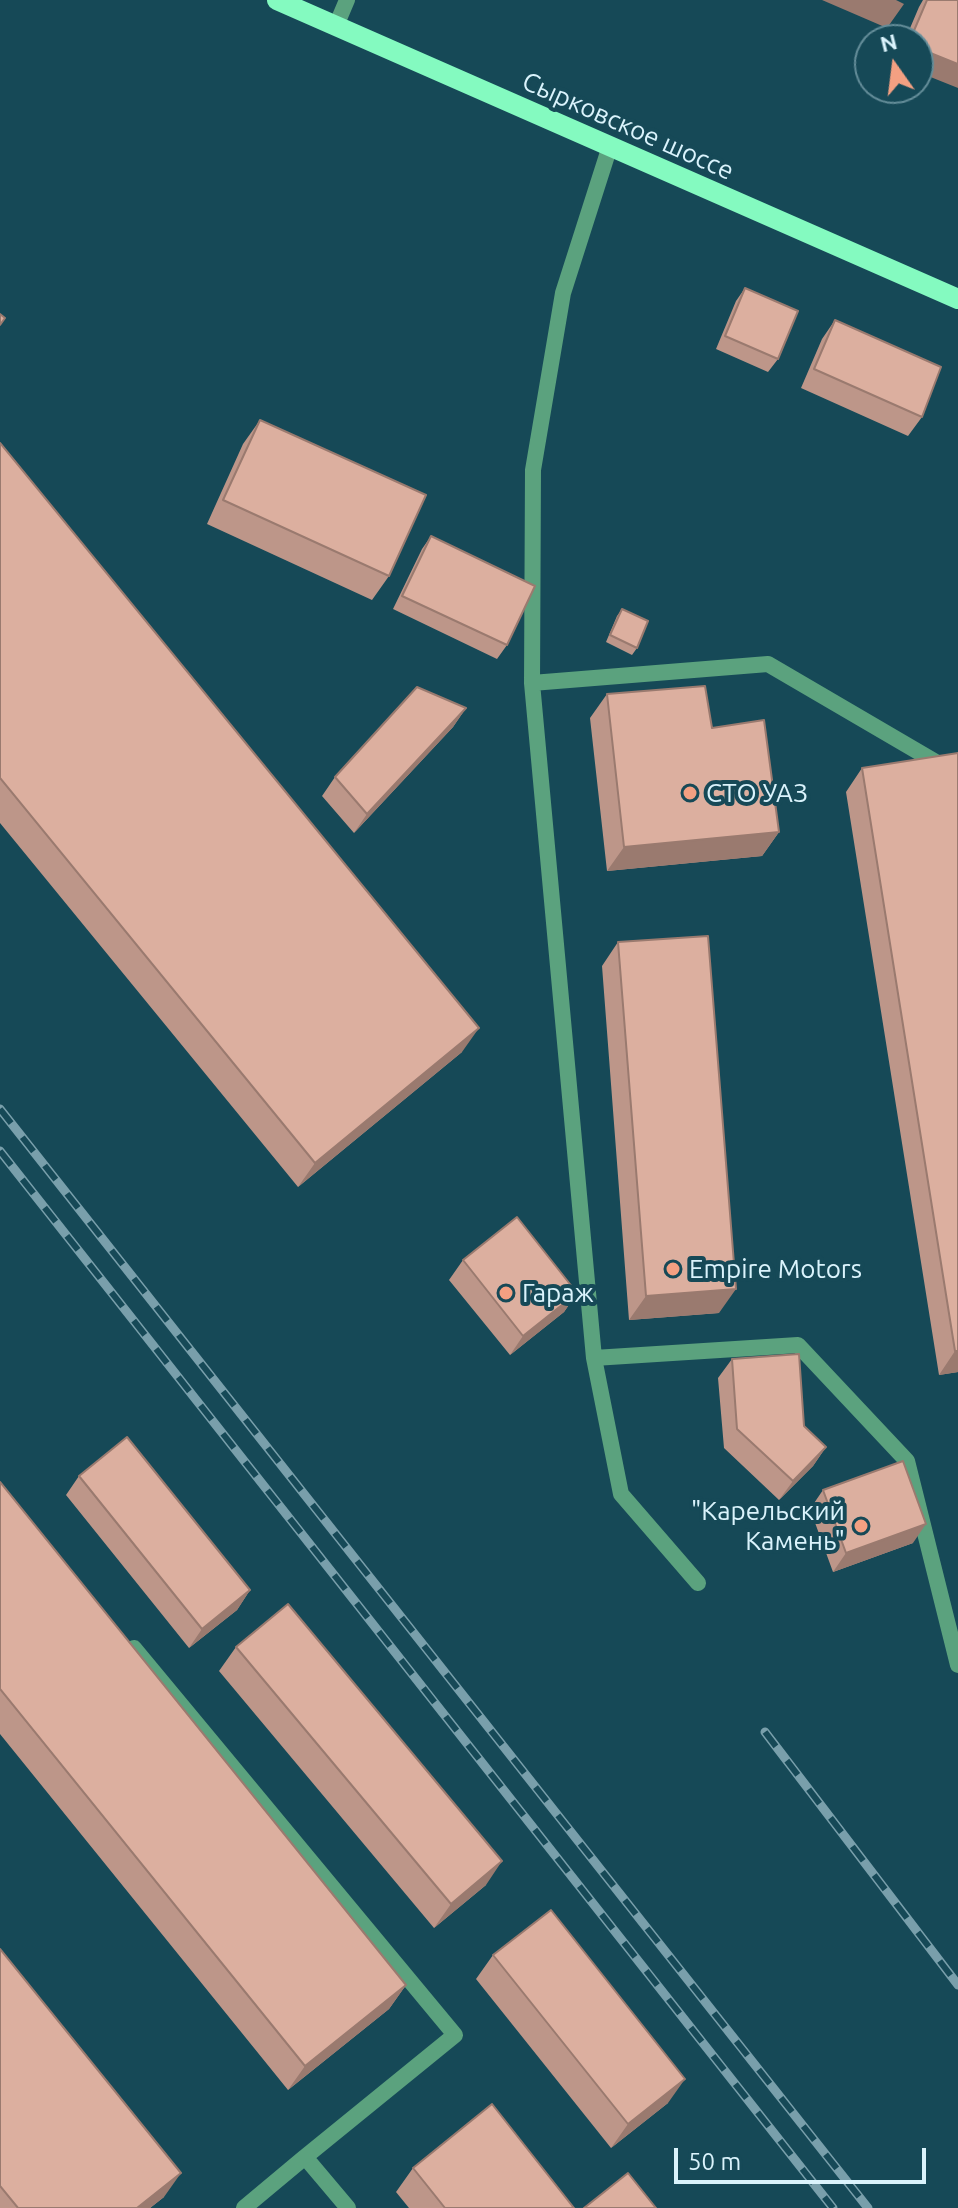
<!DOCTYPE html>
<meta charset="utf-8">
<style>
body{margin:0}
#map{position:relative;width:958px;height:2208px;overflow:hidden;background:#164957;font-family:Ubuntu,sans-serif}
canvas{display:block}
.north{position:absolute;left:854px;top:24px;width:80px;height:80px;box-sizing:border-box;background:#164957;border:2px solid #648d99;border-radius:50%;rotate:346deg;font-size:22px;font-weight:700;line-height:32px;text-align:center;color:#daf3fc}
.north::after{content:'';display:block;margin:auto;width:28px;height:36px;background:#f3a082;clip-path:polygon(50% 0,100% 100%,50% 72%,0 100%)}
.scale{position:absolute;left:674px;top:2148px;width:252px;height:36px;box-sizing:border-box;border:4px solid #daf3fc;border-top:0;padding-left:10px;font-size:24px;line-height:28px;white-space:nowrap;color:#daf3fc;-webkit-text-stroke:6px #164957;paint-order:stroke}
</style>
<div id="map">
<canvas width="958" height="2208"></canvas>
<div class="north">N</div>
<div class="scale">50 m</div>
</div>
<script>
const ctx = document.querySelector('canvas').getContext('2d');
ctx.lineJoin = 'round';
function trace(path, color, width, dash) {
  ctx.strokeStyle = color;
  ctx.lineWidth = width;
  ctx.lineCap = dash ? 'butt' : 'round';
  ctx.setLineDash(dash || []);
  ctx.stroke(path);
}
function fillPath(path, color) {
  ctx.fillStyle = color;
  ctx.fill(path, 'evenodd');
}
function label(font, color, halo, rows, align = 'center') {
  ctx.font = font + ' Ubuntu,sans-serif';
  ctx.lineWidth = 8;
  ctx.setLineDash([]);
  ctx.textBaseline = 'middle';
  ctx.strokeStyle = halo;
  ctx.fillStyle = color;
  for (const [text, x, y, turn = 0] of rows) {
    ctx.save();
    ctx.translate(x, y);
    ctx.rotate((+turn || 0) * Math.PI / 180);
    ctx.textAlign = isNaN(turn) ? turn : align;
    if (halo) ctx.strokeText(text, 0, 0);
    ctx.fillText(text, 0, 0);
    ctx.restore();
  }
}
trace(new Path2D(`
 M336 26 347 0
 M610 146 563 293 533 470 532 683 594 1358 621 1494 698 1583
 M532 683 768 664 958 775
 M594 1358 798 1345 907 1461 958 1665
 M134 1648 455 2035 305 2157
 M244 2208 305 2157 348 2208`), '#5ba27e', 16);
trace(new Path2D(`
 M277 0 958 299`), '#84fac0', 20);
const rail = new Path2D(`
 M0 1109 868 2208
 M0 1151 833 2208
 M765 1732 958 1985`);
trace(rail, '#799fab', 9);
trace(rail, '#164957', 6, [18]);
fillPath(new Path2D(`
 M923 0H958L918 40H905L919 7Z
 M745 288 778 359 768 372 716 349 736 301Z
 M835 320 922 417 908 436 801 388 822 339Z
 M260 420 389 576 372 600 207 524 243 444Z
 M0 443 462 1052 298 1187 0 823Z
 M431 536 507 645 497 659 393 609 422 549Z
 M622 609 637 648 632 655 606 642 617 616Z
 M607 694 712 728 779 832 762 856 607 871 590 718Z
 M466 708 453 727 354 833 322 796 335 777Z
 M958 753V1372L939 1375 846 792 862 768Z
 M618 942 719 1313 629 1320 602 966Z
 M463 1260 577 1293 564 1312 510 1355 449 1280Z
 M732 1359 826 1447 813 1466 779 1500 724 1448 718 1378Z
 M79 1476 250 1590 237 1610 189 1648 66 1495Z
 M0 1482 406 1985 389 2009 288 2090 0 1734Z
 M823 1490 913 1543 833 1572 810 1509Z
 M236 1647 486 1885 434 1928 219 1671Z
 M0 1949 164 2197 150 2208H0Z
 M493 1955 668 2103 611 2148 476 1979Z
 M413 2168 574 2208H409L396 2192Z`), '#bd9689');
fillPath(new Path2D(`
 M822 0H896L904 4 887 28Z
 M918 48 958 64V88L918 72Z
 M466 708 453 727 354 833 367 814Z
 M779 832 762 856 607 871 624 847Z
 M479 1028 462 1052 298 1187 315 1163Z
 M736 1289 719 1313 629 1320 646 1296Z
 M577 1293 564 1312 510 1355 523 1336Z
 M955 1351H958V1372L939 1375Z
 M826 1447 813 1466 779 1500 793 1481Z
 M926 1524 913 1543 833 1572 846 1553Z
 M250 1590 237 1610 189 1648 202 1629Z
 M502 1861 486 1885 434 1928 451 1904Z
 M406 1985 389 2009 288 2090 305 2066Z
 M685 2079 668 2103 611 2148 628 2124Z
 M181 2173 164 2197 150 2208H137Z`), '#9a7a6f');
const building = new Path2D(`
 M927 0H958V64L918 48V40H910Z
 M745 288 798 311 778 359 725 336Z
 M0 314 5 318 0 325Z
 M835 320 941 367 922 417 814 369Z
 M260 420 426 495 389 576 223 500Z
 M0 443 479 1028 315 1163 0 778Z
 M431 536 535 586 507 645 402 596Z
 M622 609 648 621 637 648 610 635Z
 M705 686 712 728 764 720 779 832 624 847 607 694Z
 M417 687 466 708 367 814 335 777Z
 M958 753V1351H955L862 768Z
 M708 936 736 1289 646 1296 618 942Z
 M517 1217 577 1293 523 1336 463 1260Z
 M799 1354 804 1426 826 1447 793 1481 737 1429 732 1359Z
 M127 1437 250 1590 202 1629 79 1476Z
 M903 1461 926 1524 846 1553 823 1490Z
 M0 1482 406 1985 305 2066 0 1689Z
 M288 1604 502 1861 451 1904 236 1647Z
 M551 1910 685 2079 628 2124 493 1955Z
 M0 1949 181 2173 137 2208H18L0 2186Z
 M492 2104 574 2208H445L413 2168Z
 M628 2173 656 2208H584Z`);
fillPath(building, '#dcaf9f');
trace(building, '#9a7a6f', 2);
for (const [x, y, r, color] of [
 [690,793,8,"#f3a082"],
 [673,1269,8,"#f3a082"],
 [506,1293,8,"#f3a082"],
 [861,1526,8,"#f3a082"]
]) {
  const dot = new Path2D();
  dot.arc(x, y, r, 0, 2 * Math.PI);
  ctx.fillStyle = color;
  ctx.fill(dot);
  trace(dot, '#164957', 3);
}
label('26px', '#daf3fc', '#164957', [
 ["Сырковское шоссе",628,126,24]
]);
label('26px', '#daf3fc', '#164957', [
 ["СТО УАЗ",706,793],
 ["Empire Motors",689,1269],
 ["Гараж",522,1293],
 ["\"Карельский",845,1511,"right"],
 ["Камень\"",845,1541,"right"]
], 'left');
</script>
